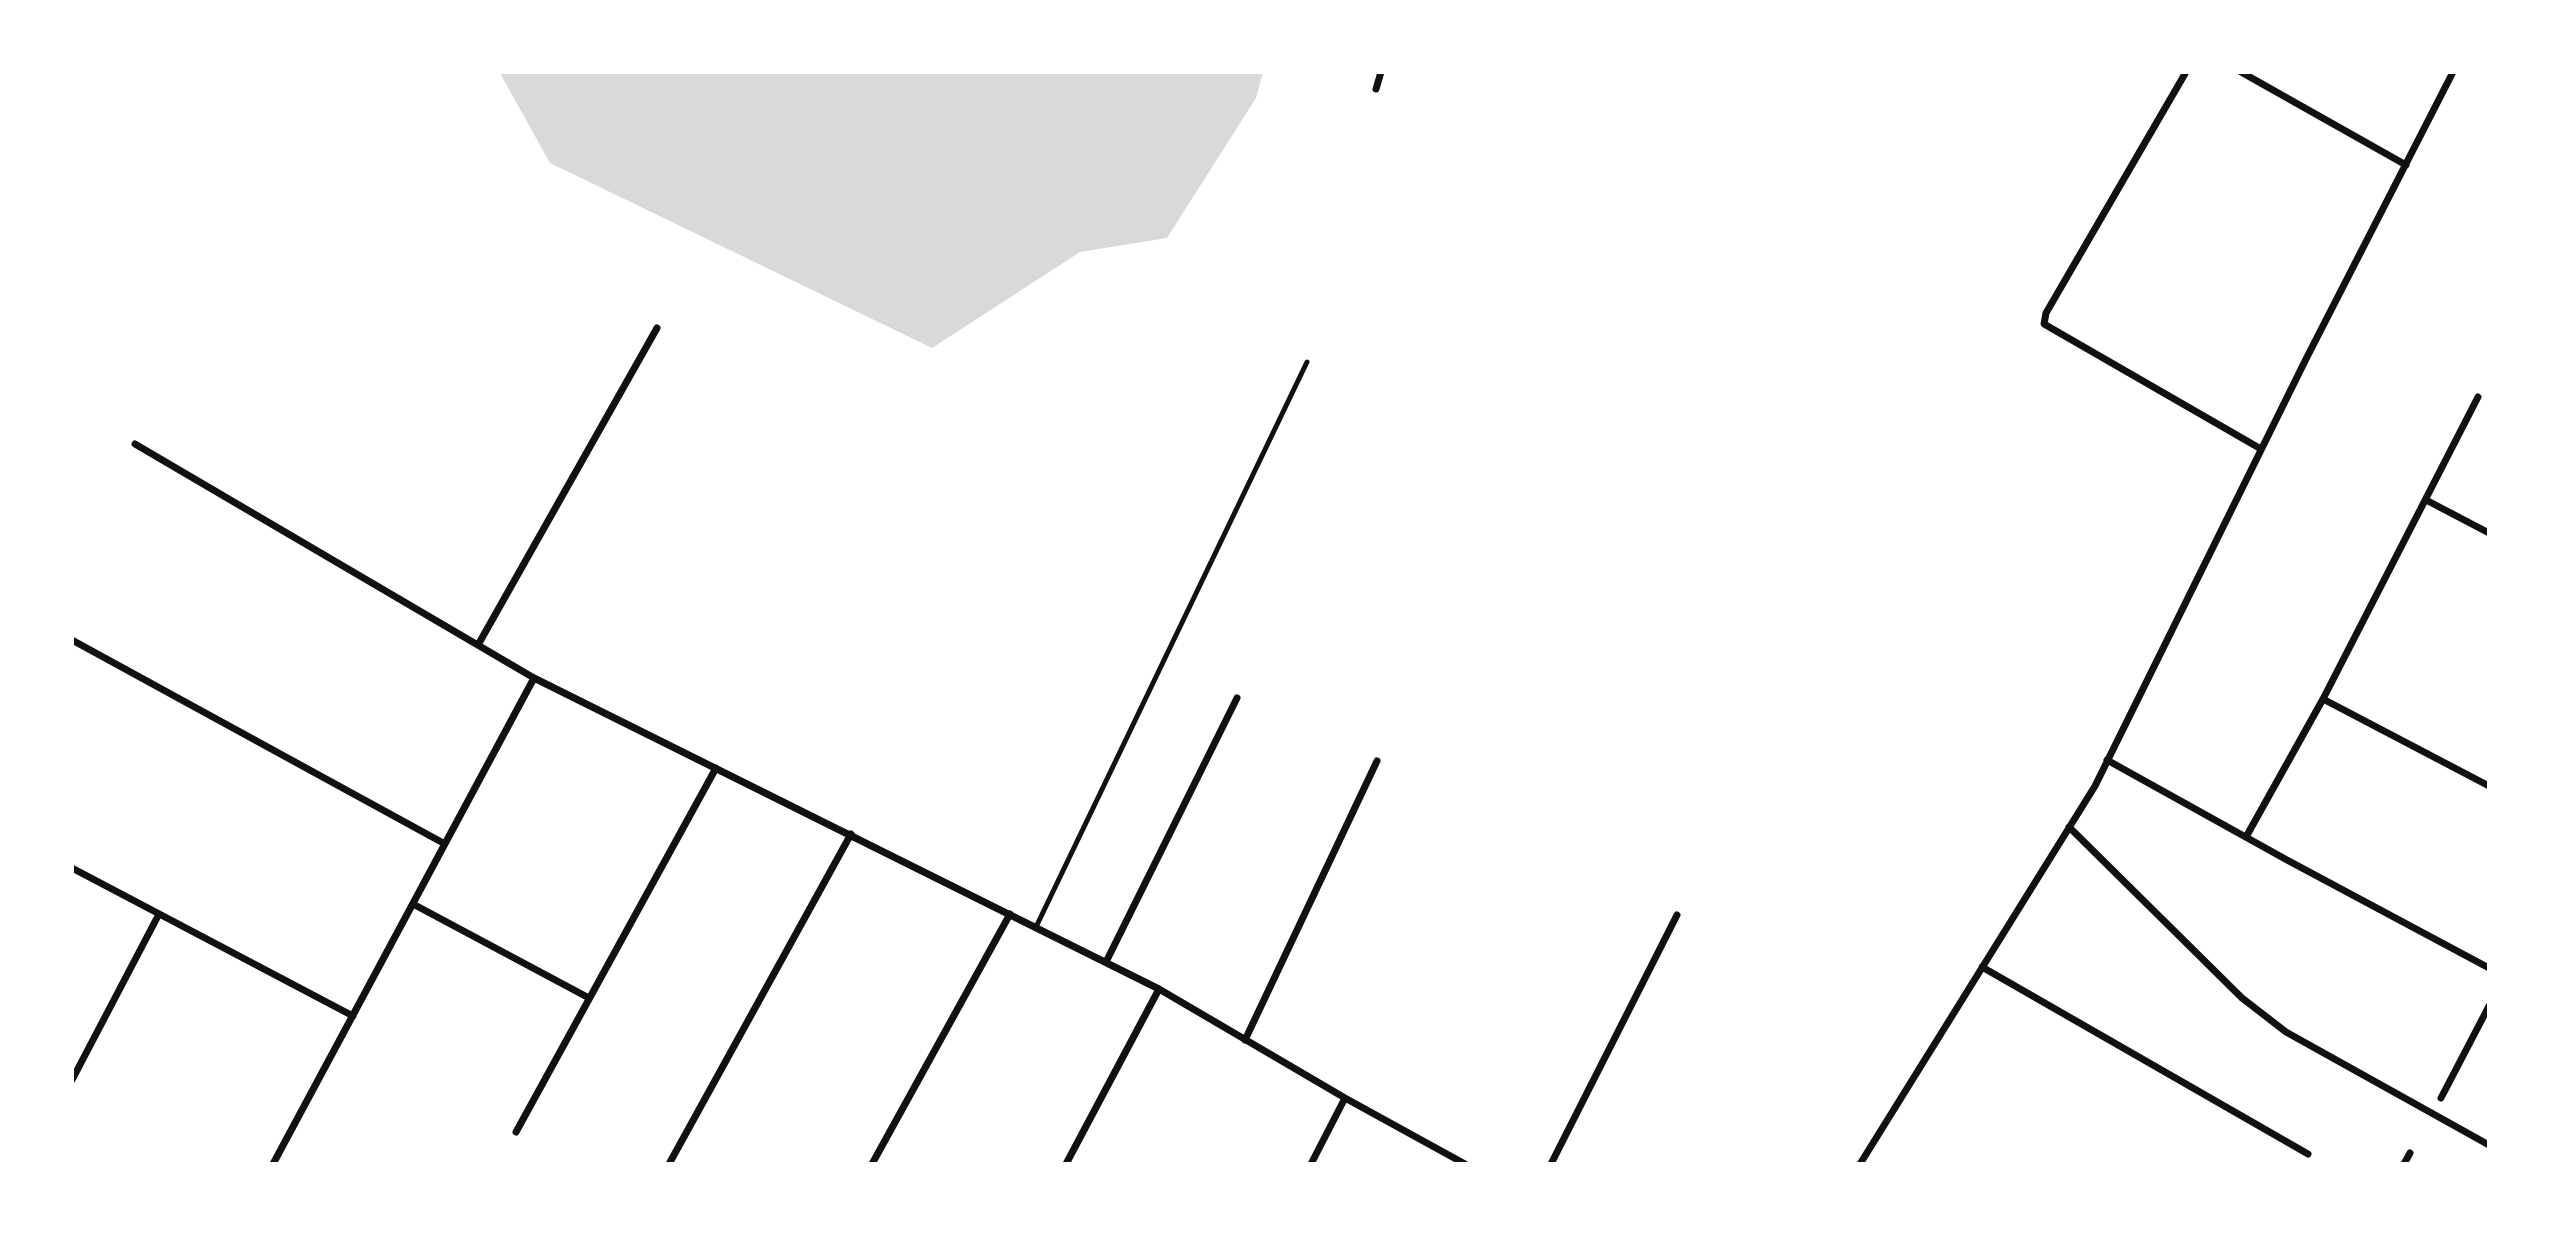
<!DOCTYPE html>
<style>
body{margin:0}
#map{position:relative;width:2561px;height:1236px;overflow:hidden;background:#fff;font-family:Barlow,sans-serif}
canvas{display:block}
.frame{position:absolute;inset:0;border:74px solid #fff;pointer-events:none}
</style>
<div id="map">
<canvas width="2561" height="1236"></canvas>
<div class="frame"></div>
</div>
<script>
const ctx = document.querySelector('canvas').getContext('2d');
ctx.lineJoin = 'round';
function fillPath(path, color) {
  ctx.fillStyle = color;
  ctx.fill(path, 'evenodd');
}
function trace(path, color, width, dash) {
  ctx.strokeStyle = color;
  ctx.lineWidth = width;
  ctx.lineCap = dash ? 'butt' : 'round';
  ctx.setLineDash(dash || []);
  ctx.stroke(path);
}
fillPath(new Path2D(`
 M503 72H1263L1256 98 1167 238 1080 252 932 348 550 163 501 75Z`), '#d9d9d9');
trace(new Path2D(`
 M1036 927 1307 362`), '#111', 5);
trace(new Path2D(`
 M2186 72 2046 313 2044 324 2261 449
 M2241 72 2406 165
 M1376 89 1381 72
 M135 444 534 678 1159 989 1345 1098 1465 1164
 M2426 500 2489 533
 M72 640 445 844
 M478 645 657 328
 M2323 699 2489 786
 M2107 760 2287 860 2489 968
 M2069 827 2242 998 2286 1032 2489 1145
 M2246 837 2323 699 2478 397
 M72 868 353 1016
 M413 904 589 998
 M1106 962 1237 698
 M1982 967 2308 1154
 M1245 1040 1377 761
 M72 1080 159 914
 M2441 1098 2489 1006
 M516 1132 716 768
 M273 1164 534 678
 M669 1164 851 834
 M872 1164 1010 914
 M1066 1164 1159 989
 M1311 1164 1345 1098
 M1551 1164 1677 915
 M1860 1164 2095 786 2306 359 2453 72
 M2404 1164 2410 1153`), '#111', 7);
</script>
